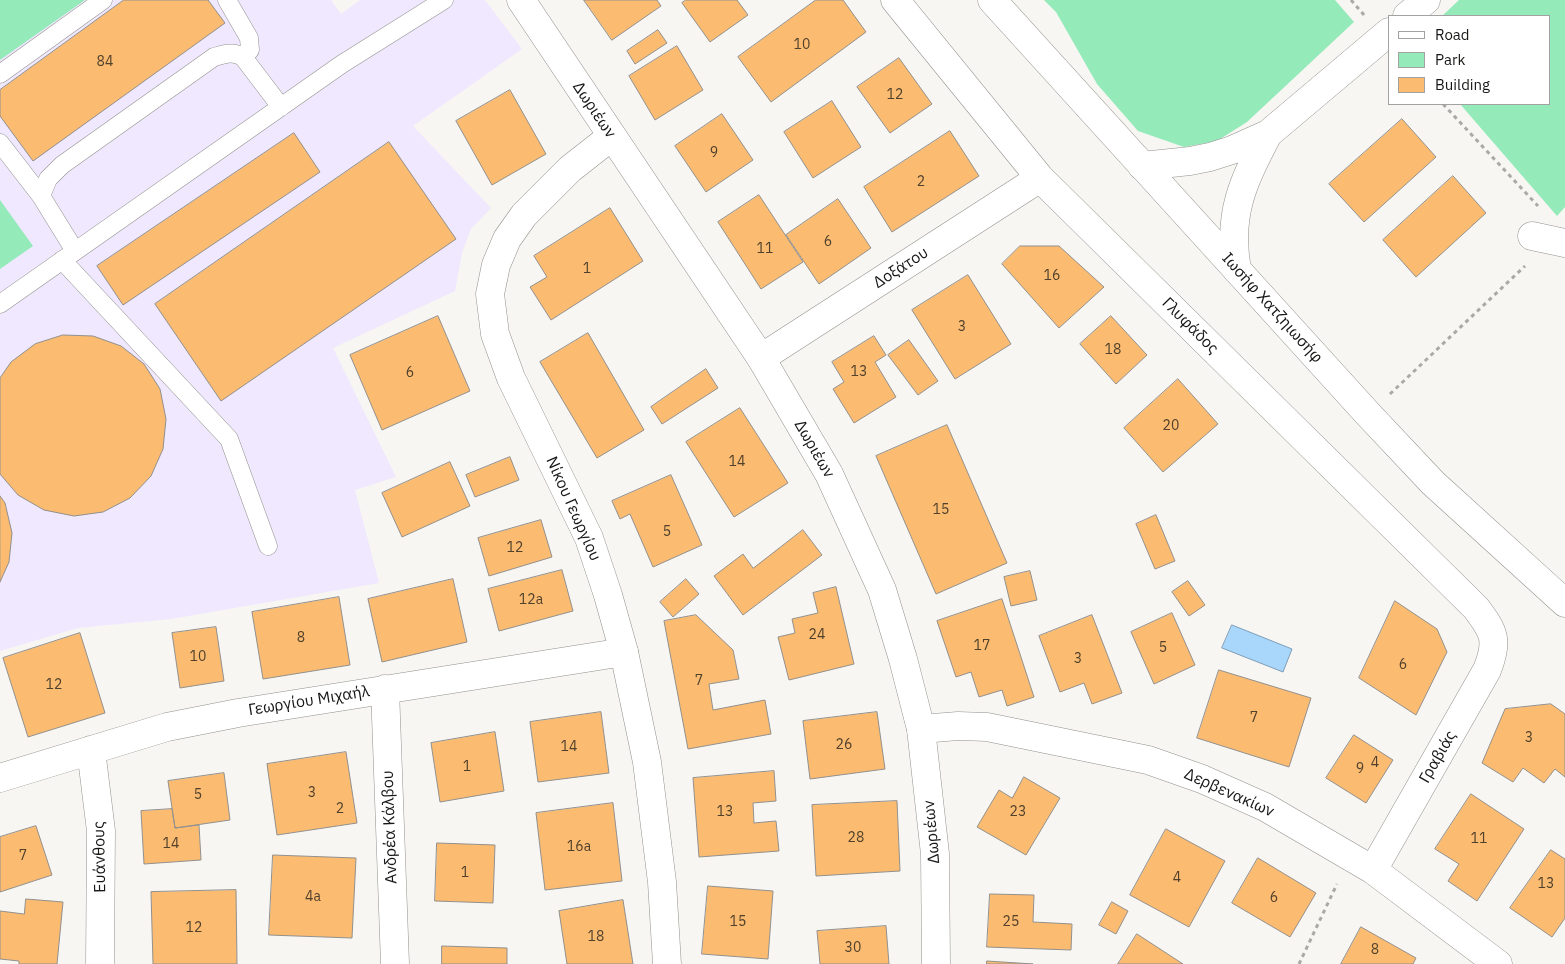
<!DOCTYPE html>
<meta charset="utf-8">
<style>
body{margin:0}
#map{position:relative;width:1565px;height:964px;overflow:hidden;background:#f7f6f2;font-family:"IBM Plex Sans",sans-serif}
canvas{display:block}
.legend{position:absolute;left:1388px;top:15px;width:162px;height:90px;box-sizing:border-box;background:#fff;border:1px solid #a2a2a2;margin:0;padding:6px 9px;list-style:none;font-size:15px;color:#171716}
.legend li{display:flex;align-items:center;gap:10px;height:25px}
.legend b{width:25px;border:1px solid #a2a2a2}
</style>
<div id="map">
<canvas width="1565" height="964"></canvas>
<ul class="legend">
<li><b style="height:6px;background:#fff"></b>Road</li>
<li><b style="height:14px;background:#95eaba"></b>Park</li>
<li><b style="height:14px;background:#fbbb70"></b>Building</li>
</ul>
</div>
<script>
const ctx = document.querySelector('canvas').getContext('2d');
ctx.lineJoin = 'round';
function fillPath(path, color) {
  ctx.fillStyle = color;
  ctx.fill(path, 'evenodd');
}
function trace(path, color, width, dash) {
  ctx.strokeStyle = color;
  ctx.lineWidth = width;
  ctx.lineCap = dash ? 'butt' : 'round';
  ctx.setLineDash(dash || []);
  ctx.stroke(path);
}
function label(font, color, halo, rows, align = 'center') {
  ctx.font = font + ' "IBM Plex Sans",sans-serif';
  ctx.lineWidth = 4.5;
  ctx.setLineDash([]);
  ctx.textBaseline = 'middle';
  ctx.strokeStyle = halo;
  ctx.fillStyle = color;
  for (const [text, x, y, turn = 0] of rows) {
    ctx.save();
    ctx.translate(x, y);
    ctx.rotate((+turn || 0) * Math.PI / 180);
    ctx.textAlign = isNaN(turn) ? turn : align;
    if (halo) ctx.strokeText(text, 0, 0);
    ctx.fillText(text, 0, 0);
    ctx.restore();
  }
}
fillPath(new Path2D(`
 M0 0H331L341 14 360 0H485L522 49 413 126 491 208 471 229 462 253 455 291 333 348 396 477 355 490 379 583 171 619 78 628 0 651Z`), '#efe8fe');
fillPath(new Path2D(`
 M0 0H85L0 60Z
 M1044 0H1335L1354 22 1247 122 1217 141 1184 147 1138 131 1097 84 1056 12Z
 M1459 0H1565V207L1557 216 1460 104H1549V16H1442Z
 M0 200 33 246 0 269Z`), '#95eaba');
const water = new Path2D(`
 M1232 625 1292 649 1283 672 1222 648Z`);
fillPath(water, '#a9d7fc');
trace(water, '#7d9db7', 1);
const building = new Path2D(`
 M124 0H208L225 23 33 161 0 116V90Z
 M584 0H657L661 6 612 40Z
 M686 0H737L748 15 710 42 682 3Z
 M816 0H843L866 32 771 102 738 57Z
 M658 30 667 43 635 64 627 51Z
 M677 46 703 90 655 120 629 76Z
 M899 58 932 104 890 133 857 87Z
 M510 90 546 154 492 185 456 121Z
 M832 101 861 147 813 178 784 132Z
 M722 114 753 160 706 192 675 146Z
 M1402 119 1436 157 1364 222 1329 184Z
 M950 131 979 176 892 232 864 187Z
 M294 133 320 172 123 305 97 266Z
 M389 142 456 239 221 401 155 304Z
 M1453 176 1486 213 1416 277 1383 240Z
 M759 195 803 262 761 289 718 222Z
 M838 199 871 248 819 284 786 235Z
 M610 208 643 261 551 320 530 287 547 277 534 256Z
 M1020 246H1059L1104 287 1059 328 1002 264Z
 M968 275 1011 344 955 379 912 310Z
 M438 316 470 391 382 430 350 355Z
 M1111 316 1147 355 1116 384 1080 344Z
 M588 333 644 430 597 458 540 362Z
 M63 335 93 336 121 346 144 364 160 389 166 419 163 449 151 476 130 498 103 512 74 516 44 510 18 495 0 474V378L11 362 35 344Z
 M874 336 886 355 875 362 896 397 854 423 833 389 844 382 832 362Z
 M909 340 938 381 918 395 888 355Z
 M706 369 718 388 662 424 651 407Z
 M1178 379 1218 424 1163 472 1124 428Z
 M740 408 788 483 734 517 686 442Z
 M947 425 1007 563 936 594 876 456Z
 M510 457 519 480 475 497 466 475Z
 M450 462 470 506 402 537 382 493Z
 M671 475 702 545 653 567 630 514 620 519 612 501Z
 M0 496 5 503 12 533 9 562 0 582Z
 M1156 515 1175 561 1155 569 1136 524Z
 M541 520 552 557 489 576 478 538Z
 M803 530 822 555 743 615 714 576 743 554 753 568Z
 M562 570 573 611 499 631 488 589Z
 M1030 571 1037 600 1011 606 1004 577Z
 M453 579 467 642 382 662 368 599Z
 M686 579 699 594 673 617 660 602Z
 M1188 581 1205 605 1189 616 1172 592Z
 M836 587 854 664 789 680 778 637 795 633 792 619 818 613 813 593Z
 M339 597 350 665 263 679 252 612Z
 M1002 599 1034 697 1007 706 1002 690 979 697 971 672 956 677 937 621Z
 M1395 601 1437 629 1447 652 1416 715 1359 678Z
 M1172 613 1195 665 1154 684 1131 632Z
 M696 615 733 650 739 679 709 684 713 710 765 700 771 734 688 749 664 621Z
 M1092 615 1122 693 1092 704 1084 683 1060 692 1039 636Z
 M216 627 224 681 180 688 172 633Z
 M80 633 105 713 28 737 3 658Z
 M1219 670 1311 698 1289 767 1197 738Z
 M1551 704 1565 714V777L1555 769 1544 783 1523 768 1513 782 1482 763 1505 709Z
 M601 712 609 773 538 782 530 722Z
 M877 712 885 769 810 779 803 721Z
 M495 732 504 791 440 802 431 743Z
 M1354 735 1393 760 1366 803 1326 778Z
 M346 752 357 823 277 835 267 764Z
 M774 771 776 801 753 803 754 823 776 821 779 851 699 857 693 778Z
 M224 773 230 820 175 828 168 781Z
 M1024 777 1060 798 1026 855 977 827 999 790 1012 798Z
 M1471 794 1524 829 1477 901 1448 881 1459 864 1435 849Z
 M897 801 900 871 816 876 812 805Z
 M613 803 622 881 545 890 536 813Z
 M172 809 175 828 199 825 201 860 144 864 141 811Z
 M36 826 52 875 0 892V837Z
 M1166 829 1225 861 1189 927 1130 895Z
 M437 843 495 845 493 903 435 901Z
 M1551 850 1565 859V918L1552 937 1510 908Z
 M273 855 356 858 352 938 269 935Z
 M1258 858 1316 893 1290 937 1232 903Z
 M708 886 773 891 768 959 702 954Z
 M236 890 237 964H153L151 892Z
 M990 894 1034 895 1033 922 1072 924 1071 950 987 947Z
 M26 899 63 902 57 964H19V961L0 959V911L24 914Z
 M623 900 633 964H567L559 911Z
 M1112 902 1128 911 1116 934 1099 925Z
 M886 926 889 964H820L817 931Z
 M1361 927 1416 958 1413 964H1341Z
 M1137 934 1183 964H1118Z
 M442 946 507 948V964H442Z
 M987 961 1033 964H987Z`);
fillPath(building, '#fbbb70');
trace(building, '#92908d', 1);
const service = new Path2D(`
 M227 0 249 38 250 50 243 57
 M0 74 103 0
 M0 143 41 196
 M75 251 41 196 48 179 62 165 214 57C225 54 233 51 243 57L281 107
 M62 260 229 439 268 546
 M0 304 342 64 444 0`);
const minor = new Path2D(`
 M895 0 1040 178 1476 608C1494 632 1499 640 1487 670L1373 870
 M1407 16 1426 0
 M1142 166 1190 161 1210 157 1232 150 1268 134 1389 32
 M1532 236 1565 243
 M1237 270C1227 214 1243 182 1268 134
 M761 358 1040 178
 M385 689 395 964
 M921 729 958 726 987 727 1148 760 1202 779 1265 807 1373 870 1498 964
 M91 750 101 831 100 964
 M0 778 167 727 238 713 624 652`);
const tertiary = new Path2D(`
 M521 0 761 358 829 474 882 590 903 659 921 729 935 854 936 964
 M612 136 570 169 524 215 507 239 496 265 490 294 495 334 511 378 589 538 608 595 624 652 647 762 662 882 667 964`);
const secondary = new Path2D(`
 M992 0 1368 414 1433 483 1565 603`);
trace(service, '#93918e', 19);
trace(minor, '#93918e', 29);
trace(tertiary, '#93918e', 29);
trace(secondary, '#93918e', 29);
trace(new Path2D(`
 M1351 0 1364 15
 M1443 104 1538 206
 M1390 394 1525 266
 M1299 964 1337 884`), '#aaa9a6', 3, [4, 4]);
trace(service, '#fff', 18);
trace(minor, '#fff', 28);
trace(tertiary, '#fff', 28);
trace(secondary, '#fff', 28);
label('14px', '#50402c', null, [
 ["10",802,45],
 ["84",105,62],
 ["12",895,95],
 ["9",714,153],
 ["2",921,182],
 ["6",828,242],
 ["11",765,249],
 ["1",587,269],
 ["16",1052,276],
 ["3",962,327],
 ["18",1113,350],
 ["13",859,372],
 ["6",410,373],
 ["20",1171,426],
 ["14",737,462],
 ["15",941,510],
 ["5",667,532],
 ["12",515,548],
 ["12a",531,600],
 ["24",817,635],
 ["8",301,638],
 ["17",982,646],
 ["5",1163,648],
 ["10",198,657],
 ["3",1078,659],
 ["6",1403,665],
 ["7",699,681],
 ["12",54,685],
 ["7",1254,718],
 ["3",1529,738],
 ["26",844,745],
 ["14",569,747],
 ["4",1375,763],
 ["1",467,767],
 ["9",1360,769],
 ["3",312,793],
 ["5",198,795],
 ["2",340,809],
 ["13",725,812],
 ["23",1018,812],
 ["28",856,838],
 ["11",1479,839],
 ["14",171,844],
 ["16a",579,847],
 ["7",23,856],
 ["1",465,873],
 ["4",1177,878],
 ["13",1546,884],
 ["4a",313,897],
 ["6",1274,898],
 ["15",738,922],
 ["25",1011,922],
 ["12",194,928],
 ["18",596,937],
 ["30",853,948],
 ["8",1375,950]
]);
label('16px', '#171716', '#fff', [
 ["Δωριέων",594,110,56],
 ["Δοξάτου",901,268,-33],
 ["Ιωσήφ Χατζηιωσήφ",1272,308,48],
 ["Γλυφάδος",1190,326,45],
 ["Δωριέων",814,449,60],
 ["Νίκου Γεωργίου",573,509,66],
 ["Γεωργίου Μιχαήλ",309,701,-9],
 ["Γραβιάς",1438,757,-60],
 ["Δερβενακίων",1229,793,24],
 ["Ανδρέα Κάλβου",390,827,-92],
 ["Δωριέων",932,832,-95],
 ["Ευάνθους",100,857,-91]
]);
</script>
